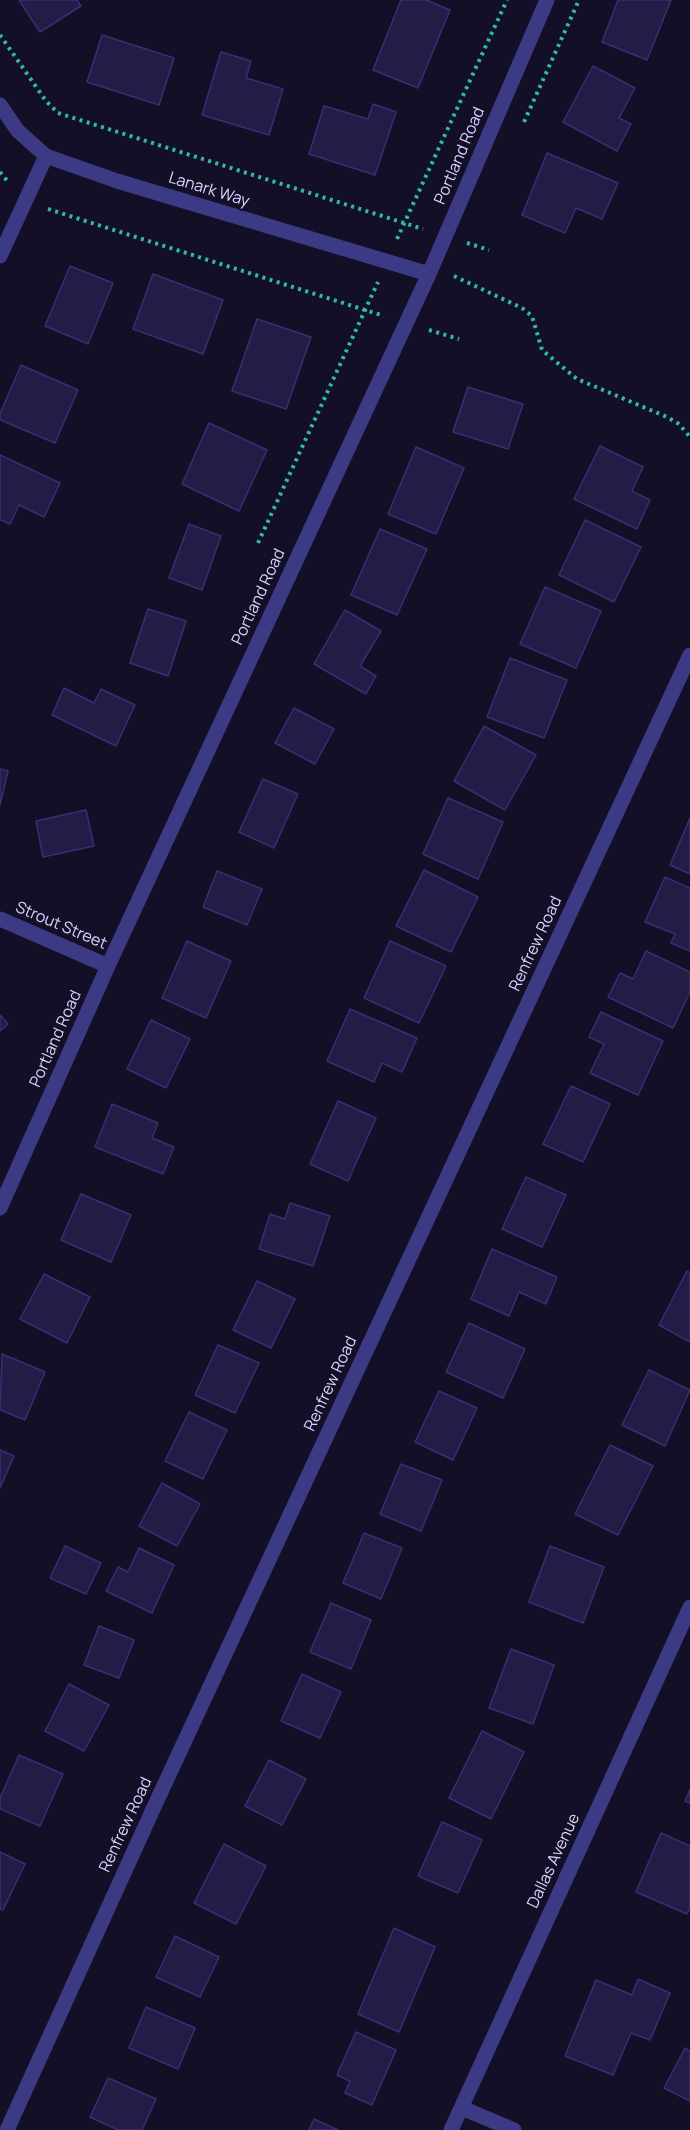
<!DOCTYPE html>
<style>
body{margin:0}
canvas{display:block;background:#130f26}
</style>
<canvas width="690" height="2130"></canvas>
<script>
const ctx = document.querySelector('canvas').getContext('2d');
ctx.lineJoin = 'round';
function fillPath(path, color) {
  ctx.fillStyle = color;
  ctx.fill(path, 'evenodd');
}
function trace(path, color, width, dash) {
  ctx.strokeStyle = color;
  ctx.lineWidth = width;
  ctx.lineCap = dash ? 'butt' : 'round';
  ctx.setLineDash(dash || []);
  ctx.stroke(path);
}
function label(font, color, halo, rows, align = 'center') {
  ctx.font = font + ' Manrope,sans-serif';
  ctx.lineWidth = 4.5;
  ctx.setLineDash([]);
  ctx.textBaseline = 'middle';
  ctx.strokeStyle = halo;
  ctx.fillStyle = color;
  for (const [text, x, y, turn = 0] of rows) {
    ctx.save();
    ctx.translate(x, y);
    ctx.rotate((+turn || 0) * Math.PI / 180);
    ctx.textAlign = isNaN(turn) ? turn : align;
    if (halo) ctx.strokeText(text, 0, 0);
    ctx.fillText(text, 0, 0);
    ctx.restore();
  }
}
const building = new Path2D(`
 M19 0H77L81 6 40 32Z
 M401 0H426L450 10 418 88 373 70Z
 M618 0H671L647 60 602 42Z
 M102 35 174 58 159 105 87 82Z
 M221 52 251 61 246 78 283 89 269 135 202 115Z
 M593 66 635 88 619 118 631 124 617 151 563 122Z
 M373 104 396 112 375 175 309 154 324 106 368 119Z
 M547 153 618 183 602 219 576 208 565 233 522 215Z
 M70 266 113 283 88 344 45 326Z
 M153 274 223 300 203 354 133 329Z
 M257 319 311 337 286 409 232 391Z
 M21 365 78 390 55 443 0 420V414Z
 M468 387 523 404 508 449 453 432Z
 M209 423 267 450 239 511 182 484Z
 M600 446 643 467 632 491 650 500 637 529 574 499Z
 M416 447 464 468 436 534 388 514Z
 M0 455 60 483 44 517 19 505 10 524 0 520Z
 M585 520 641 547 614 602 559 575Z
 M189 524 221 536 202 590 169 578Z
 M380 529 427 549 397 615 351 595Z
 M545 587 601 611 576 668 520 644Z
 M148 609 186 621 168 676 130 663Z
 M345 610 381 631 360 666 376 676 366 694 314 664Z
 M510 658 567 680 544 738 487 717Z
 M64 688 94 703 101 689 135 705 116 746 52 715Z
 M294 708 334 729 315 764 275 743Z
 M484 726 536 755 505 810 454 781Z
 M0 769 8 771 0 805Z
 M263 779 298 794 274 848 239 832Z
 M448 798 503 822 478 879 423 854Z
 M86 810 94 846 43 857 36 821Z
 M690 818V874L670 865Z
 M424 870 478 897 451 952 396 926Z
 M217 871 262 889 247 925 203 907Z
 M665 877 690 888V951L671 943 675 934 645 922Z
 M187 941 231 961 206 1018 162 998Z
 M390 941 446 966 419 1023 364 998Z
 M646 951 690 972V992L673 1028 608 997 620 973 633 979Z
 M350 1009 417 1038 402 1072 382 1063 374 1082 327 1061Z
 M601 1012 663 1041 638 1095 590 1073 604 1044 589 1037Z
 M0 1015 8 1024 0 1031Z
 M151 1020 190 1039 166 1088 127 1069Z
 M571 1086 610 1104 583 1162 543 1144Z
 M338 1101 376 1118 348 1181 310 1164Z
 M112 1104 158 1123 152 1138 174 1147 163 1174 95 1147Z
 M526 1177 566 1195 542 1247 502 1229Z
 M81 1194 131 1215 111 1262 61 1240Z
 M290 1203 330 1216 313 1266 259 1249 270 1214 285 1219Z
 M492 1249 557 1277 546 1304 519 1292 509 1316 471 1299Z
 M687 1271 690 1273V1342L659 1325Z
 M44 1274 90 1297 67 1343 20 1319Z
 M257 1281 295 1299 271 1348 233 1330Z
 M469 1323 525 1349 503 1398 446 1372Z
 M218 1345 259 1363 235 1413 195 1395Z
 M2 1354 45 1372 25 1420 0 1410Z
 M649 1370 690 1390 665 1446 622 1425Z
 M439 1391 477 1408 453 1460 415 1442Z
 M189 1412 227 1430 203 1479 165 1461Z
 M610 1445 653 1466 618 1535 575 1514Z
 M0 1450 14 1456 0 1488Z
 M401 1464 442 1480 421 1531 380 1514Z
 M162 1483 200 1504 177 1546 139 1526Z
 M364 1533 402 1548 381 1599 343 1583Z
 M65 1546 101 1563 86 1594 50 1578Z
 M550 1546 604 1567 583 1623 529 1602Z
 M139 1548 174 1565 152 1613 106 1591 118 1567 128 1572Z
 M331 1603 371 1620 351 1669 310 1652Z
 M99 1626 134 1640 119 1678 84 1665Z
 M511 1649 554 1665 533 1724 489 1708Z
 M302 1674 341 1692 320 1738 281 1721Z
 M69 1684 109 1705 84 1751 45 1731Z
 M482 1731 524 1752 491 1819 449 1798Z
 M19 1755 63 1774 40 1826 0 1809V1798Z
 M269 1760 306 1779 282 1825 245 1806Z
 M690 1789V1803L685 1801Z
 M442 1822 482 1840 458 1893 418 1876Z
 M661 1833 690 1846V1907L687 1914 636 1892Z
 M224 1844 266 1866 236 1924 194 1903Z
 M0 1852 25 1864 3 1910 0 1909Z
 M394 1928 435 1947 399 2032 358 2014Z
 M175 1936 219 1957 200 1997 156 1977Z
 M638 1979 670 1993 650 2040 631 2033 613 2075 565 2056 596 1980 632 1995Z
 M146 2007 195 2028 178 2069 129 2048Z
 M356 2032 396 2050 372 2105 345 2093 350 2081 337 2075Z
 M685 2048 690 2051V2101L664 2088Z
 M108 2078 156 2099 142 2130H118L90 2117Z
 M314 2119 338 2130H309Z`);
fillPath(building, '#241b47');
trace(building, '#3b2d73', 1.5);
trace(new Path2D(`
 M0 35 46 101 58 113 423 229
 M524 122 579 0
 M0 172 9 183
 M48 209 384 316
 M397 239 507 0
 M467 243 489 250
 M454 276 522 308 532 316 542 350 577 379 667 417 679 424 690 437
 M429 330 459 339
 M258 543 378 282`), '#2fb8b0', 4, [3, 4.5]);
trace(new Path2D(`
 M0 105 18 131 46 156 117 181 429 274
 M0 256 46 156
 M0 919 108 966
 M0 1208 108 966 429 274 547 0
 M462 2108 514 2130
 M7 2130 154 1807 690 655
 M451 2130 690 1607`), '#3d3a85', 15);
label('16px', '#d9d4ff', '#130f26', [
 ["Portland Road",460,156,-67],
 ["Lanark Way",209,190,17],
 ["Portland Road",259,597,-65],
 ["Strout Street",61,926,23],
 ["Renfrew Road",536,944,-65],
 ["Portland Road",56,1039,-66],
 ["Renfrew Road",331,1384,-65],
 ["Renfrew Road",126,1825,-65],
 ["Dallas Avenue",554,1861,-65]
]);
</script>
